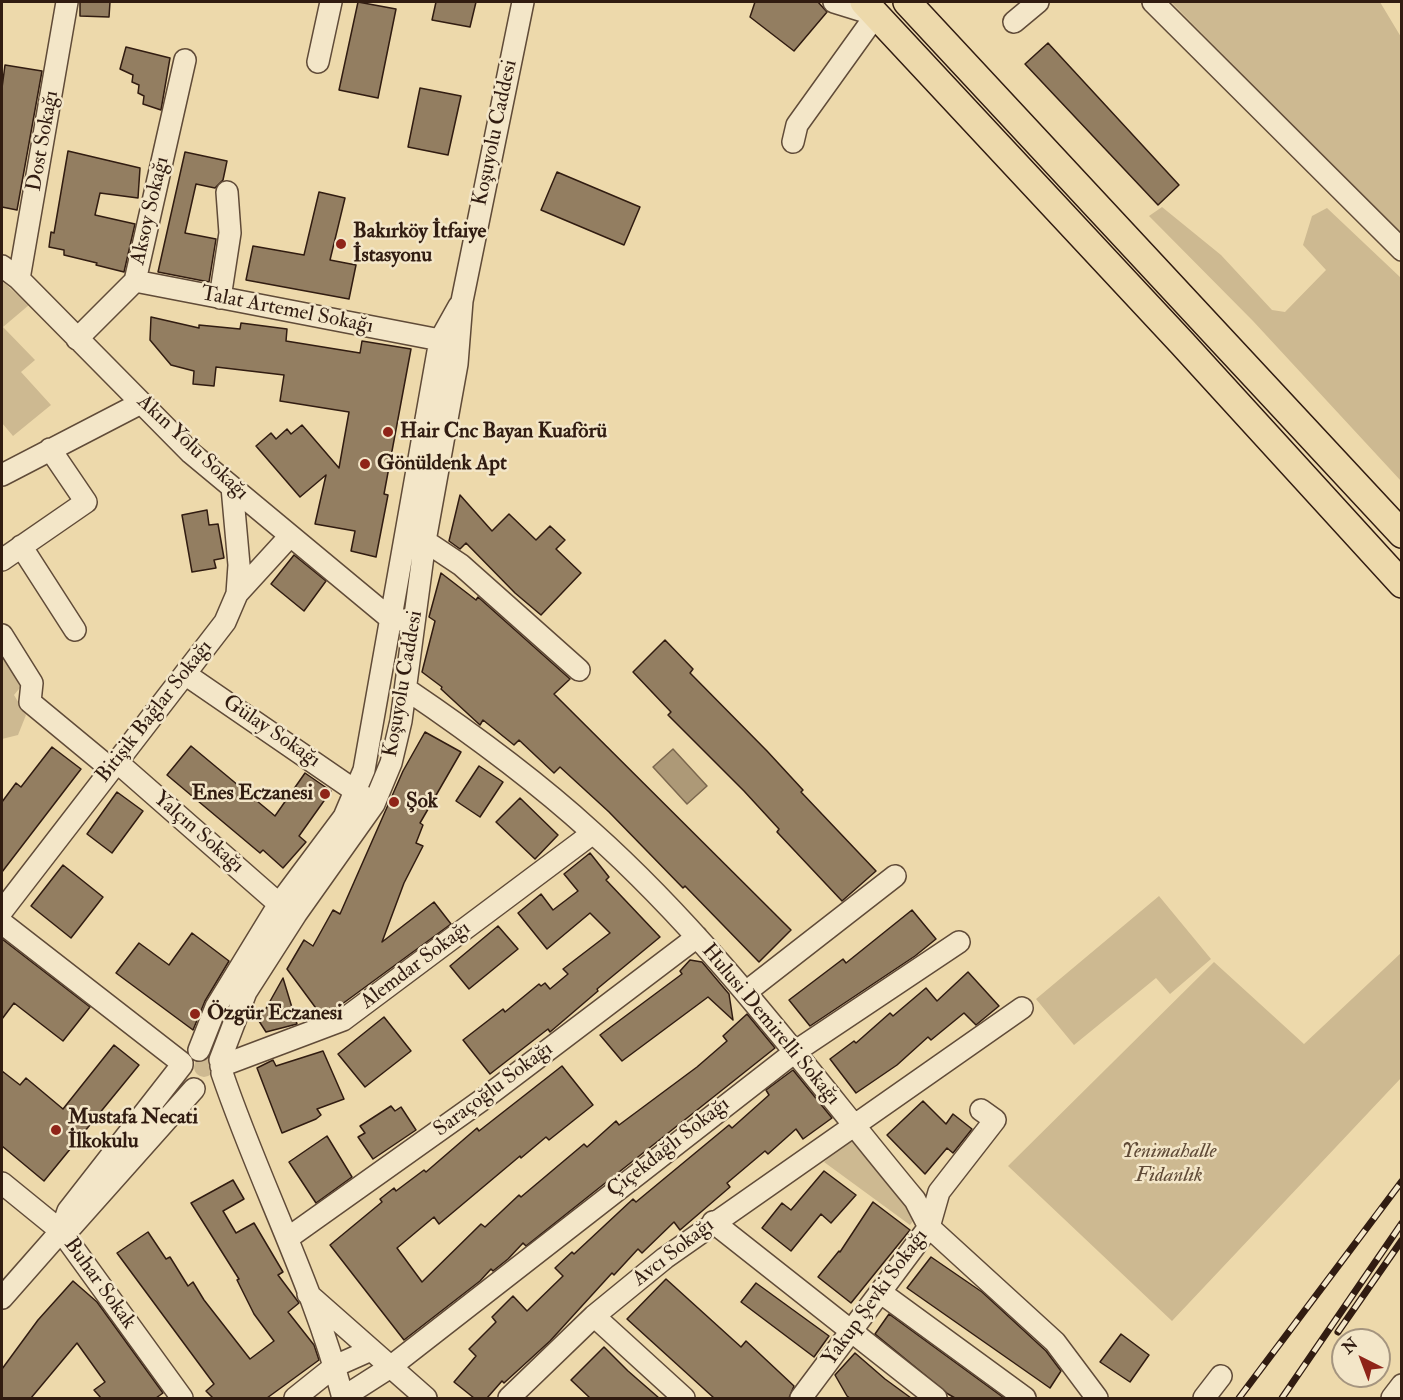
<!DOCTYPE html>
<meta charset="utf-8">
<style>
body{margin:0}
#map{position:relative;width:1403px;height:1400px;overflow:hidden;background:#edd9ab;font-family:"IM FELL Double Pica",serif}
canvas{display:block}
.frame{position:absolute;inset:0;border:3px solid #311c11;pointer-events:none}
.north{position:absolute;left:1331px;top:1328px;width:60px;height:60px;box-sizing:border-box;background:#f3e6c8;border:2px solid #a5957f;border-radius:50%;rotate:318deg;font-size:16px;font-weight:700;line-height:24px;text-align:center;color:#311c11}
.north::after{content:'';display:block;margin:auto;width:21px;height:27px;background:#8f2418;clip-path:polygon(50% 0,100% 100%,50% 72%,0 100%)}
</style>
<div id="map">
<canvas width="1403" height="1400"></canvas>
<div class="frame"></div>
<div class="north">N</div>
</div>
<script>
const ctx = document.querySelector('canvas').getContext('2d');
ctx.lineJoin = 'round';
function fillPath(path, color) {
  ctx.fillStyle = color;
  ctx.fill(path, 'evenodd');
}
function trace(path, color, width, dash) {
  ctx.strokeStyle = color;
  ctx.lineWidth = width;
  ctx.lineCap = dash ? 'butt' : 'round';
  ctx.setLineDash(dash || []);
  ctx.stroke(path);
}
function label(font, color, halo, rows, align = 'center') {
  ctx.font = font + ' "IM FELL Double Pica",serif';
  ctx.lineWidth = 5;
  ctx.setLineDash([]);
  ctx.textBaseline = 'middle';
  ctx.strokeStyle = halo;
  ctx.fillStyle = color;
  for (const [text, x, y, turn = 0] of rows) {
    ctx.save();
    ctx.translate(x, y);
    ctx.rotate((+turn || 0) * Math.PI / 180);
    ctx.textAlign = isNaN(turn) ? turn : align;
    if (halo) ctx.strokeText(text, 0, 0);
    ctx.fillText(text, 0, 0);
    ctx.restore();
  }
}
fillPath(new Path2D(`
 M1171 2H1380L1401 37V236Z
 M1162 207 1221 255 1272 310 1285 312 1326 270 1303 245 1312 216 1327 208 1401 278V481L1253 321 1149 216Z
 M2 281 29 305 3 327 35 360 21 372 51 405 13 436 2 423Z
 M2 651 23 684 14 695 26 715 18 735 2 739Z
 M1159 896 1211 959 1170 994 1156 978 1074 1045 1036 999Z
 M1401 953V1078L1172 1321 1008 1166 1214 962 1304 1044Z
 M194 1067a10 10 0 1 1 20 0a10 10 0 1 1-20 0Z
 M849 1136 920 1212 910 1225 824 1162Z`), '#cdb991');
const water = new Path2D(`
 M673 749 707 786 687 804 653 767Z`);
fillPath(water, '#ad9977');
trace(water, '#7b674e', 1.5);
const building = new Path2D(`
 M80 2H110L109 17 80 16Z
 M358 2 396 9 378 98 339 90Z
 M436 2H476L470 27 432 20Z
 M755 2H818L827 12 794 51 750 17Z
 M1048 43 1179 185 1158 205 1025 64Z
 M126 47 170 58 161 110 143 104 144 96 138 93 139 85 132 82 133 75 120 69Z
 M5 65 42 71 17 210 2 207V88Z
 M420 88 461 96 448 155 408 147Z
 M68 151 140 168 138 198 100 193 95 215 135 224 124 272 96 265 97 263 64 255V250L49 247 51 232 54 233Z
 M185 152 227 161 223 180 215 188 196 184 185 233 216 239 209 282 158 272Z
 M557 172 640 207 624 245 541 210Z
 M319 192 345 198 330 260 356 265 349 299 246 280 253 246 304 255Z
 M151 317 199 328V325L240 329 241 323 287 329 286 341 360 353 362 341 411 349 384 494 388 495 376 557 351 551 355 531 315 524 326 475 300 497 256 446 271 433 276 439 287 429 291 434 302 425 339 468 349 412 280 401 284 375 216 367 214 386 193 384 194 371 171 365 150 340Z
 M460 495 492 531 509 514 536 540 550 526 565 540 556 549 581 573 541 615 515 593 466 543 460 549 449 541Z
 M207 510 209 525 218 524 224 558 214 560 216 568 192 572 182 515Z
 M294 555 326 581 304 611 271 584Z
 M441 573 476 600 478 597 570 679 554 694 791 930 759 962 685 886 683 888 609 812 560 767 554 773 519 740 514 745 483 720 480 725 441 689 442 687 422 672 435 621 429 617Z
 M665 640 693 669 690 673 767 751 803 790 801 792 876 871 842 901 777 832 779 829 744 791 668 715 671 712 633 672Z
 M425 732 461 752 420 823 423 825 416 843 423 846 404 883 382 942 434 902 451 924 334 1010 321 1015 287 969 304 940 313 946 333 910 340 914 403 771Z
 M191 746 275 816 305 773 331 791 299 836 306 842 283 868 263 850 260 853 167 775Z
 M52 747 81 769 2 872V802L16 783 21 787Z
 M479 766 503 782 480 817 456 801Z
 M117 792 143 811 112 853 87 834Z
 M520 798 558 835 535 859 496 822Z
 M590 853 609 877 606 880 660 937 597 989 598 991 550 1032 548 1029 490 1074 463 1040 503 1009 505 1012 539 984 541 986 545 983 550 989 568 974 563 969 610 933 590 913 547 949 518 913 541 894 553 910 578 891 564 874Z
 M63 865 103 897 71 938 31 906Z
 M912 910 936 939 915 956 810 1026 789 1000 843 959 846 963Z
 M498 926 518 949 469 989 450 966Z
 M192 933 229 961 205 1001 193 1030 116 973 139 943 169 965Z
 M2 939 90 1007 63 1041 14 1003 2 1019Z
 M690 960 702 962 729 994 733 1020 708 997 622 1061 600 1035 682 974 680 971Z
 M968 972 999 1006 976 1025 964 1013 931 1040 928 1037 897 1065 856 1093 830 1059 854 1041 856 1043 890 1013 893 1016 926 988 937 1001Z
 M283 978 297 1024 266 1032 259 1021Z
 M747 1014 775 1048 526 1246 523 1243 508 1259 493 1271 491 1269 480 1281 404 1340 330 1245 382 1202 380 1199 394 1188 396 1191 424 1170 426 1172 477 1128 479 1131 562 1066 593 1105 549 1140 546 1137 521 1158 520 1156 439 1224 434 1217 397 1248 422 1282 481 1224 485 1227 519 1195 521 1197 584 1144 587 1147 616 1121 619 1125 697 1067 727 1041 723 1036Z
 M384 1017 411 1051 365 1087 338 1054Z
 M114 1045 139 1065 44 1181 2 1146V1071L20 1085 26 1078 63 1109Z
 M323 1051 344 1099 317 1109 321 1115 316 1119 282 1133 257 1068 273 1060 276 1066Z
 M793 1070 832 1118 803 1139 796 1129 768 1154 765 1151 727 1183 730 1187 680 1230 674 1222 642 1253 638 1249 614 1275 612 1273 550 1341 504 1383 502 1381 487 1398H474L454 1382 476 1356 469 1349 496 1322 492 1317 513 1296 527 1311 563 1276 555 1268 572 1252 574 1254 633 1199 636 1202 729 1125 732 1128 769 1095 766 1090Z
 M923 1101 946 1124 953 1114 972 1129 953 1153 947 1148 925 1174 887 1135Z
 M391 1106 395 1111 401 1107 416 1130 373 1159 358 1137 365 1133 360 1126Z
 M327 1136 352 1177 316 1203 289 1162Z
 M824 1171 856 1195 831 1223 821 1214 791 1251 762 1228 782 1203 791 1210Z
 M233 1180 244 1199 223 1211 236 1233 254 1223 283 1272 278 1275 299 1303 288 1312 314 1345 319 1360 267 1398H213L206 1391 214 1384 117 1253 148 1232 166 1259 170 1257 188 1286 193 1282 204 1300 250 1359 274 1341 254 1314 237 1280 239 1279 191 1203Z
 M873 1202 910 1230 851 1303 818 1277 839 1251 840 1252Z
 M931 1257 982 1292 1046 1351 1061 1371 1050 1388 907 1288Z
 M666 1279 741 1347 746 1341 794 1386 789 1398H714L627 1319Z
 M73 1281 97 1302 163 1393 156 1398H101L94 1390 105 1382 77 1343 31 1398H2V1369L38 1320Z
 M756 1283 829 1336 814 1357 741 1302Z
 M889 1314 1004 1398H955L948 1394 875 1334Z
 M1121 1334 1149 1355 1130 1382 1100 1362Z
 M604 1347 628 1371 659 1398H590L571 1380Z
 M855 1353 885 1379 911 1398H850L847 1396 835 1375Z`);
fillPath(building, '#937e61');
trace(building, '#311c11', 1.5);
const minor = new Path2D(`
 M1153 2 1402 250
 M1014 22 1038 2
 M318 62 331 2
 M793 142 797 125 876 15 834 2
 M2 266 19 279 191 453 392 620H404
 M19 279 67 2
 M135 281 440 340
 M220 298 230 233 227 192
 M77 339 135 281 185 60
 M2 475 141 403
 M425 541 461 565 579 670
 M21 546 75 630
 M2 560 86 502 50 449
 M237 594 290 536
 M2 635 32 683 30 702 111 769
 M185 674 367 799
 M406 689C471 733 534 779 592 832 714 941 811 1075 915 1200L929 1227 1055 1342 1097 1398
 M117 762 279 904 292 912
 M2 911 225 622 237 594 239 565 232 487
 M2 923 182 1063
 M746 992 895 876
 M199 1050 216 1007 279 904 344 817 364 770 440 340 459 306
 M220 1060 246 992 296 914 374 804 391 763 401 721 425 541 457 364 462 301 523 2
 M221 1066 343 1020 593 833
 M222 1073C259 1182 314 1286 343 1398
 M2 1183 61 1231 182 1398
 M713 1222 936 1398
 M72 1226 194 1089
 M288 1238 482 1100 697 937
 M880 1292 1025 1398
 M308 1294 426 1398
 M2 1298 61 1231 68 1211 182 1065
 M594 1316 684 1398
 M295 1398 335 1366 371 1350
 M342 1398 389 1368 796 1051 959 942
 M509 1398 594 1316 665 1258 1022 1008
 M801 1398 929 1227 939 1192 995 1120 981 1110
 M1204 1398 1221 1376
 M1392 1398 1402 1385`);
const major = new Path2D(`
 M864 2 1182 343 1402 584
 M907 2 1402 534`);
trace(minor, '#604b38', 24);
trace(major, '#311c11', 30);
trace(minor, '#f3e6c8', 21);
trace(major, '#edd9ab', 27);
const rail = new Path2D(`
 M1338 1332 1402 1240
 M1239 1398 1402 1181
 M1282 1398 1402 1223`);
trace(rail, '#311c11', 7);
trace(rail, '#f3e6c8', 4.5, [14]);
for (const [x, y, r, color] of [
 [341,244,6,"#8f2418"],
 [388,432,6,"#8f2418"],
 [365,464,6,"#8f2418"],
 [325,794,6,"#8f2418"],
 [394,802,6,"#8f2418"],
 [195,1014,6,"#8f2418"],
 [56,1130,6,"#8f2418"]
]) {
  const dot = new Path2D();
  dot.arc(x, y, r, 0, 2 * Math.PI);
  ctx.fillStyle = color;
  ctx.fill(dot);
  trace(dot, '#f3e6c8', 2);
}
label('21px', '#311c11', '#f3e6c8', [
 ["Koşuyolu Caddesi",496,133,-78],
 ["Dost Sokağı",44,141,-80],
 ["Aksoy Sokağı",151,211,-77],
 ["Talat Artemel Sokağı",287,311,11],
 ["Akın Yolu Sokağı",192,448,43],
 ["Koşuyolu Caddesi",404,684,-80],
 ["Bitişik Bağlar Sokağı",155,712,-52],
 ["Gülay Sokağı",271,732,34],
 ["Yalçın Sokağı",198,833,41],
 ["Alemdar Sokağı",416,966,-37],
 ["Hulusi Demirelli Sokağı",770,1025,50],
 ["Saraçoğlu Sokağı",494,1090,-37],
 ["Çiçekdağlı Sokağı",669,1148,-38],
 ["Avcı Sokağı",674,1253,-38],
 ["Buhar Sokak",99,1284,54],
 ["Yakup Şevki Sokağı",876,1298,-54]
]);
label('bold 21px', '#311c11', '#f3e6c8', [
 ["Bakırköy İtfaiye",353,232],
 ["İstasyonu",353,256],
 ["Hair Cnc Bayan Kuaförü",400,432],
 ["Gönüldenk Apt",377,464],
 ["Enes Eczanesi",313,794,"right"],
 ["Şok",406,802],
 ["Özgür Eczanesi",207,1014],
 ["Mustafa Necati",68,1118],
 ["İlkokulu",68,1142]
], 'left');
label('italic 21px', '#604b37', '#f3e6c8', [
 ["Yenimahalle",1169,1152],
 ["Fidanlık",1169,1176]
]);
</script>
